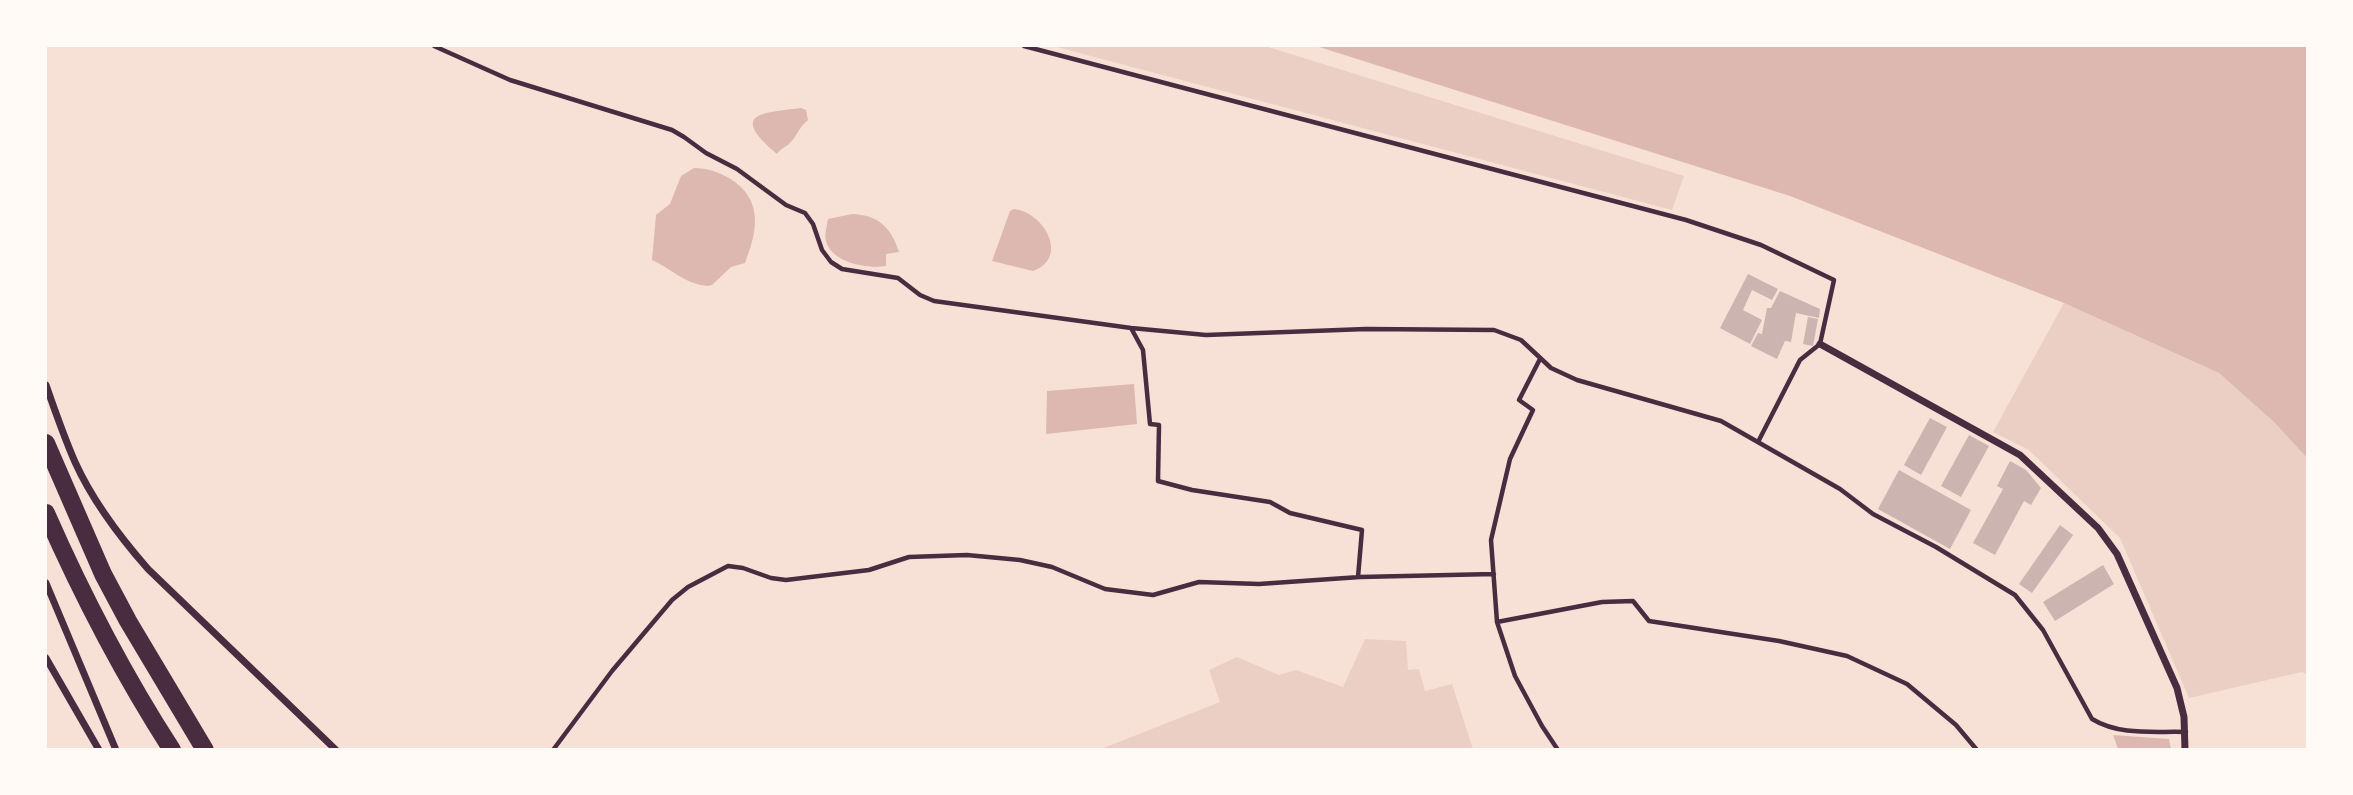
<!DOCTYPE html>
<style>
body{margin:0}
#map{position:relative;width:2353px;height:795px;overflow:hidden;background:#f7e1d7;font-family:Georgia,serif}
canvas{display:block}
.frame{position:absolute;inset:0;border:47px solid #fffaf5;pointer-events:none}
</style>
<div id="map">
<canvas width="2353" height="795"></canvas>
<div class="frame"></div>
</div>
<script>
const ctx = document.querySelector('canvas').getContext('2d');
ctx.lineJoin = 'round';
function fillPath(path, color) {
  ctx.fillStyle = color;
  ctx.fill(path, 'evenodd');
}
function trace(path, color, width, dash) {
  ctx.strokeStyle = color;
  ctx.lineWidth = width;
  ctx.lineCap = dash ? 'butt' : 'round';
  ctx.setLineDash(dash || []);
  ctx.stroke(path);
}
fillPath(new Path2D(`
 M1053 46H1265L1684 176 1672 210Z
 M2064 303 2219 373 2274 422 2307 458V674L2302 672 2189 698 2120 538 2029 450 1993 432Z
 M1365 639 1406 641 1408 670 1419 669 1425 691 1452 684 1473 749H1101L1220 702 1209 670 1237 657 1279 675 1296 670 1343 687Z`), '#ebcfc5');
fillPath(new Path2D(`
 M1316 46H2307V458L2274 422 2219 373 2064 303 1790 196Z
 M801 108 806 110 808 120C799 127 797 136 790 143 785 148 781 148 777 154 730 114 759 113 801 108Z
 M694 168C709 168 724 174 735 182 764 204 756 234 745 263L731 267 712 285 707 286C683 283 672 269 652 260L656 215 670 204 681 176Z
 M1014 209C1044 212 1070 258 1033 271L992 261 1010 211Z
 M852 214C878 215 891 227 899 252L886 254V266C867 269 832 263 826 241 824 235 827 226 828 219Z
 M1134 384 1137 424 1046 434 1047 391Z
 M2113 735 2169 739 2171 749H2118Z`), '#dcb8b0');
fillPath(new Path2D(`
 M1748 274 1778 289 1772 300 1752 290 1743 310 1762 320 1750 344 1720 328Z
 M1780 291 1820 309 1819 318 1796 313 1791 342 1781 340 1785 341 1777 359 1751 346 1758 333 1762 334 1767 308H1771Z
 M1808 317 1818 319 1813 346 1803 344Z
 M1930 418 1947 427 1921 475 1904 465Z
 M1969 435 1989 446 1961 497 1941 486Z
 M2010 461 2026 470 2041 488 2031 505 2024 501 1995 555 1973 543 2003 489 1997 486Z
 M1899 470 1971 510 1950 549 1878 509Z
 M2060 525 2073 535 2032 593 2019 584Z
 M2103 565 2114 584 2055 621 2043 602Z`), '#ccb4b1');
trace(new Path2D(`
 M434 46 510 80 672 130 684 137 706 153 737 169 786 205 805 213 813 224 822 250 831 262 842 269 898 278 920 295 934 301 1131 328 1206 335 1366 329 1494 330 1521 340 1551 368 1577 380 1721 421 1840 489 1873 514 1936 547 2015 595 2043 630 2092 719C2120 736 2154 731 2186 732
 M1024 46 1686 220 1761 245 1834 280 1820 344 1800 360 1758 442
 M1131 328 1143 350 1150 424 1159 425 1158 481 1192 490 1270 502 1290 513 1362 530 1358 577
 M1540 359 1519 400 1533 410 1510 459 1491 540 1497 622 1515 676 1542 726 1558 750
 M1497 622 1602 602 1633 601 1649 621 1779 641 1847 656 1907 684 1956 725 1977 750
 M553 750 612 671 672 600 688 587 728 566 743 568 771 578 786 580 869 570 909 557 967 555 1020 560 1052 567 1105 589 1153 595 1199 582 1259 584 1360 577 1494 574`), '#4a2c40', 4.5);
trace(new Path2D(`
 M1820 344 2020 455 2098 528 2117 554 2177 688 2184 717 2185 750
 M46 385C55 411 64 437 75 462 93 502 119 536 148 569L336 750
 M46 583 116 750
 M46 658 99 750`), '#4a2c40', 7);
trace(new Path2D(`
 M46 443 103 574 128 621 205 750
 M46 513C82 595 123 674 172 750`), '#4a2c40', 18);
</script>
